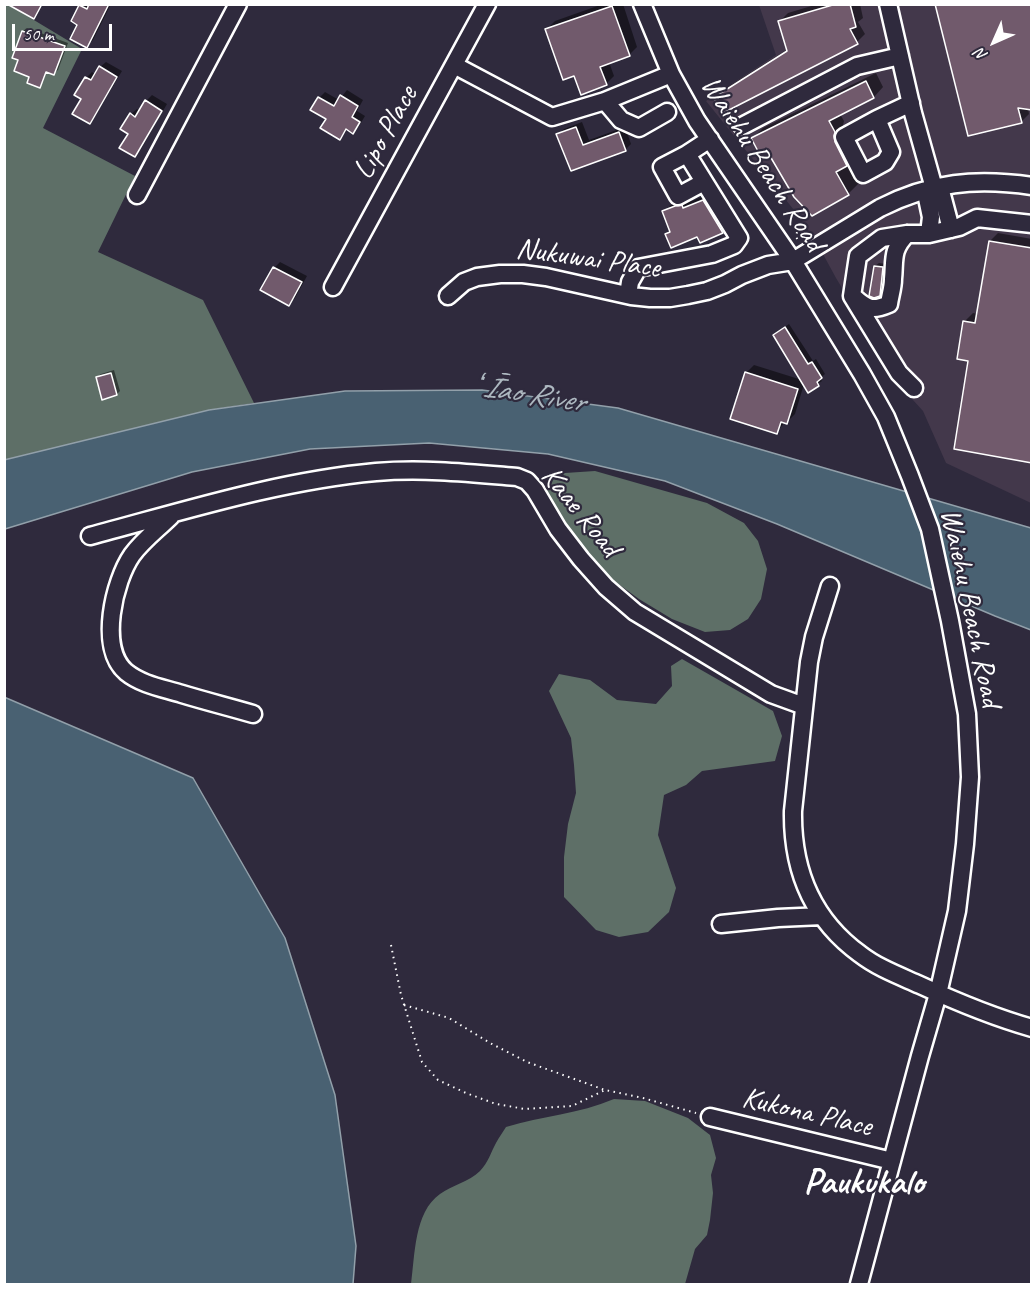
<!DOCTYPE html>
<meta charset="utf-8">
<style>
body{margin:0}
#map{position:relative;width:1036px;height:1289px;overflow:hidden;background:#2f2a3d;font-family:Caveat,sans-serif}
canvas{display:block}
.frame{position:absolute;inset:0;border:6px solid #fff;pointer-events:none}
.north{position:absolute;left:964px;top:12px;width:60px;height:60px;-webkit-text-stroke:4px #2f2a3d;paint-order:stroke;rotate:225deg;font-size:16px;font-weight:700;line-height:24px;text-align:center;color:#fff}
.north::after{content:'';display:block;margin:auto;width:21px;height:27px;background:#fff;clip-path:polygon(50% 0,100% 100%,50% 72%,0 100%)}
.scale{position:absolute;left:12px;top:24px;width:100px;height:27px;box-sizing:border-box;border:3px solid #fff;border-top:0;padding-left:8px;font-size:18px;line-height:21px;white-space:nowrap;color:#fff;-webkit-text-stroke:4px #2f2a3d;paint-order:stroke}
</style>
<div id="map">
<canvas width="1036" height="1289"></canvas>
<div class="frame"></div>
<div class="north">N</div>
<div class="scale">50 m</div>
</div>
<script>
const ctx = document.querySelector('canvas').getContext('2d');
ctx.lineJoin = 'round';
function fillPath(path, color) {
  ctx.fillStyle = color;
  ctx.fill(path, 'evenodd');
}
function trace(path, color, width, dash) {
  ctx.strokeStyle = color;
  ctx.lineWidth = width;
  ctx.lineCap = dash ? 'butt' : 'round';
  ctx.setLineDash(dash || []);
  ctx.stroke(path);
}
function label(font, color, halo, rows, align = 'center') {
  ctx.font = font + ' Caveat,sans-serif';
  ctx.lineWidth = 4.5;
  ctx.setLineDash([]);
  ctx.textBaseline = 'middle';
  ctx.strokeStyle = halo;
  ctx.fillStyle = color;
  for (const [text, x, y, turn = 0] of rows) {
    ctx.save();
    ctx.translate(x, y);
    ctx.rotate((+turn || 0) * Math.PI / 180);
    ctx.textAlign = isNaN(turn) ? turn : align;
    if (halo) ctx.strokeText(text, 0, 0);
    ctx.fillText(text, 0, 0);
    ctx.restore();
  }
}
fillPath(new Path2D(`
 M759 5H1031V503L946 463 923 411 893 378 872 338 836 278 818 245 798 215 706 101 776 55Z`), '#43384b');
fillPath(new Path2D(`
 M4 5H9L82 49 43 128 135 176 98 252 203 300 254 403 209 410 5 460Z
 M595 471 707 503 744 523 758 541 767 569 761 599 748 619 730 630 705 632 672 619 639 599 602 572 573 544 546 490 550 474Z
 M682 659 773 711 782 736 775 761 702 771 686 785 664 795 658 835 676 888 669 912 648 932 619 937 596 930 564 897V857L568 824 576 793 574 765 571 738 549 691 559 674 590 680 617 700 656 704 672 686 671 666Z
 M614 1099 645 1101 688 1118 710 1135 716 1158 711 1175 713 1193 710 1220 707 1235 695 1249 685 1284H411C415 1256 414 1212 440 1194 452 1185 469 1182 480 1171 488 1163 491 1152 496 1143 499 1137 503 1132 506 1127 542 1116 579 1114 614 1099Z`), '#5e6f67');
const water = new Path2D(`
 M482 390 618 408 1031 528V630L995 616 777 524 665 481 548 454 429 443 310 449 192 472 5 529 4 460 209 410 345 391Z
 M4 697 193 778 285 938 335 1095 356 1246 353 1284H5Z`);
fillPath(water, '#496172');
trace(water, '#92a0aa', 1.5);
fillPath(new Path2D(`
 M81 4H111L93 40 87 46 79 24Z
 M603 4H623L637 47 629 55 609 62 614 76 606 84 547 29 555 21Z
 M818 4H860L863 18 858 22 865 34 857 42 715 98 723 90 788 49 780 21 788 13Z
 M937 4 1028 108 1029 114 1021 122Z
 M27 28 68 43 58 70 54 73 47 71 43 82 40 86 31 76 20 59 23 31Z
 M106 62 122 71 95 116 89 122 83 98 86 78 92 72 96 75 100 67Z
 M876 73 883 87 874 97 840 114 844 121 843 125 844 131 856 155 846 164 858 184 848 194 768 149 753 138 763 128Z
 M347 90 363 100 357 111 365 116 359 126 353 132 347 129 340 138 328 118 319 98 325 92 339 100Z
 M152 95 167 104 141 149 135 155 130 133 131 114 137 109 140 111 146 101Z
 M582 122 589 140 625 127 631 144 625 150 572 170 558 134 564 129Z
 M711 193 730 224 723 232 700 241 698 235H667L671 231 664 212 672 204 684 198H690L692 201Z
 M998 233 1032 239V461L970 359 965 321 973 313 978 314 990 241Z
 M280 262 307 276 295 298 289 304 262 290 274 268Z
 M879 263 886 264 883 291 879 295 875 266Z
 M789 324 813 361 816 359 825 374 820 378 822 381 808 391 804 384 795 414 787 422H785L777 432 746 373 754 365 802 380 779 331Z
 M114 370 120 391 117 394 97 377 101 374Z`), '#0007');
const building = new Path2D(`
 M7 4H42L34 19Z
 M89 4H109L87 48 70 39 77 25 71 21 79 5 87 9Z
 M836 4H850L856 27 850 29 858 44 725 112 713 98 787 51 778 21Z
 M935 4H1032V110L1018 108 1022 123 968 136Z
 M612 6 630 56 600 67 607 85 581 95 574 76 563 80 545 29Z
 M22 31 65 46 54 75 46 72 40 88 27 83 29 77 14 71 18 60 12 58Z
 M99 66 117 77 90 124 72 114 81 99 74 95 85 77 91 80Z
 M866 81 874 98 829 121 835 132 834 136 835 142 847 166 836 172 849 195 812 216 794 197 767 151 760 155 751 138Z
 M340 95 358 106 352 117 360 122 353 134 346 129 340 140 320 128 326 119 310 110 318 97 334 106Z
 M145 100 162 111 135 157 119 148 128 134 120 129 130 113 135 117Z
 M576 127 583 145 619 132 626 151 571 171 556 134Z
 M703 200 723 233 700 243 697 237 671 248 665 234 670 232 662 211 675 206 682 205 683 208Z
 M989 241 1032 248V463L954 449 968 361 957 359 963 321 975 323Z
 M874 266 883 267 880 296 874 298 869 296Z
 M273 267 302 282 289 306 260 290Z
 M785 327 808 364 812 362 822 378 817 382 819 386 808 393 773 335Z
 M745 372 798 389 787 424 781 422 777 434 730 419Z
 M111 373 117 395 102 400 96 377Z`);
fillPath(building, '#715a6c');
trace(building, '#fff', 1.5);
const minor = new Path2D(`
 M642 4 671 74 697 121 793 261 862 374 886 417 910 476 930 529 950 621 967 714 970 777 965 844 957 911 938 994 920 1056 859 1284
 M888 4 913 113 934 188
 M454 65 552 117 605 101 671 74
 M605 101 621 120 639 128 667 112
 M877 119 844 137 863 174 885 162 891 152 877 119 911 103
 M742 126 857 66 900 56
 M687 154 662 167 678 196 704 182
 M934 188 942 195 951 229
 M137 195 238 4
 M929 234 931 217 927 198 934 188
 M333 287 487 4
 M628 295 630 282 638 268 712 254 734 245 739 238 687 154 710 139
 M448 296 464 282 477 277 500 274H523L546 277 631 296 650 298H670L688 295 707 291 725 284 742 275 768 265 793 261 880 208C931 182 976 178 1032 186
 M855 298C867 309 873 311 889 304 890 296 893 288 893 279 895 260 891 250 907 234
 M914 388 899 373 852 296 858 256 882 238 907 234H929L959 227 977 218 1032 224
 M171 516C158 529 143 540 132 555 114 581 98 648 126 672 142 685 163 688 182 694 205 701 229 707 253 714
 M90 536C184 511 278 481 376 472 423 468 470 473 517 477L527 481 535 490 558 529 581 559 606 587 635 612 771 694 804 706
 M830 586 814 637 809 662 793 811C792 869 812 919 860 954 878 968 900 976 920 985 957 1002 993 1017 1032 1028
 M721 924 778 918 822 916
 M710 1117 892 1161`);
trace(minor, '#fff', 21);
trace(new Path2D(`
 M797 232 796 237 798 240
 M391 945 401 995 422 1062 438 1080 466 1093 496 1104 525 1109 572 1106 605 1090 643 1098 696 1113
 M404 1005 449 1018 490 1043 527 1062 605 1090`), '#fff', 2, [1.5, 4.5]);
trace(minor, '#2f2a3d', 16);
label('30px', '#fff', '#2f2a3d', [
 ["Lipo Place",386,133,-61],
 ["Waiehu Beach Road",762,164,57],
 ["Nukuwai Place",588,259,8],
 ["Kaae Road",580,512,51],
 ["Waiehu Beach Road",970,608,78],
 ["Kukona Place",807,1113,13]
]);
label('italic 32px', '#adb8c0', '#2f2a3d', [
 ["ʻĪao River",530,395,9]
]);
label('bold 36px', '#fff', '#2f2a3d', [
 ["Paukukalo",864,1184]
]);
</script>
